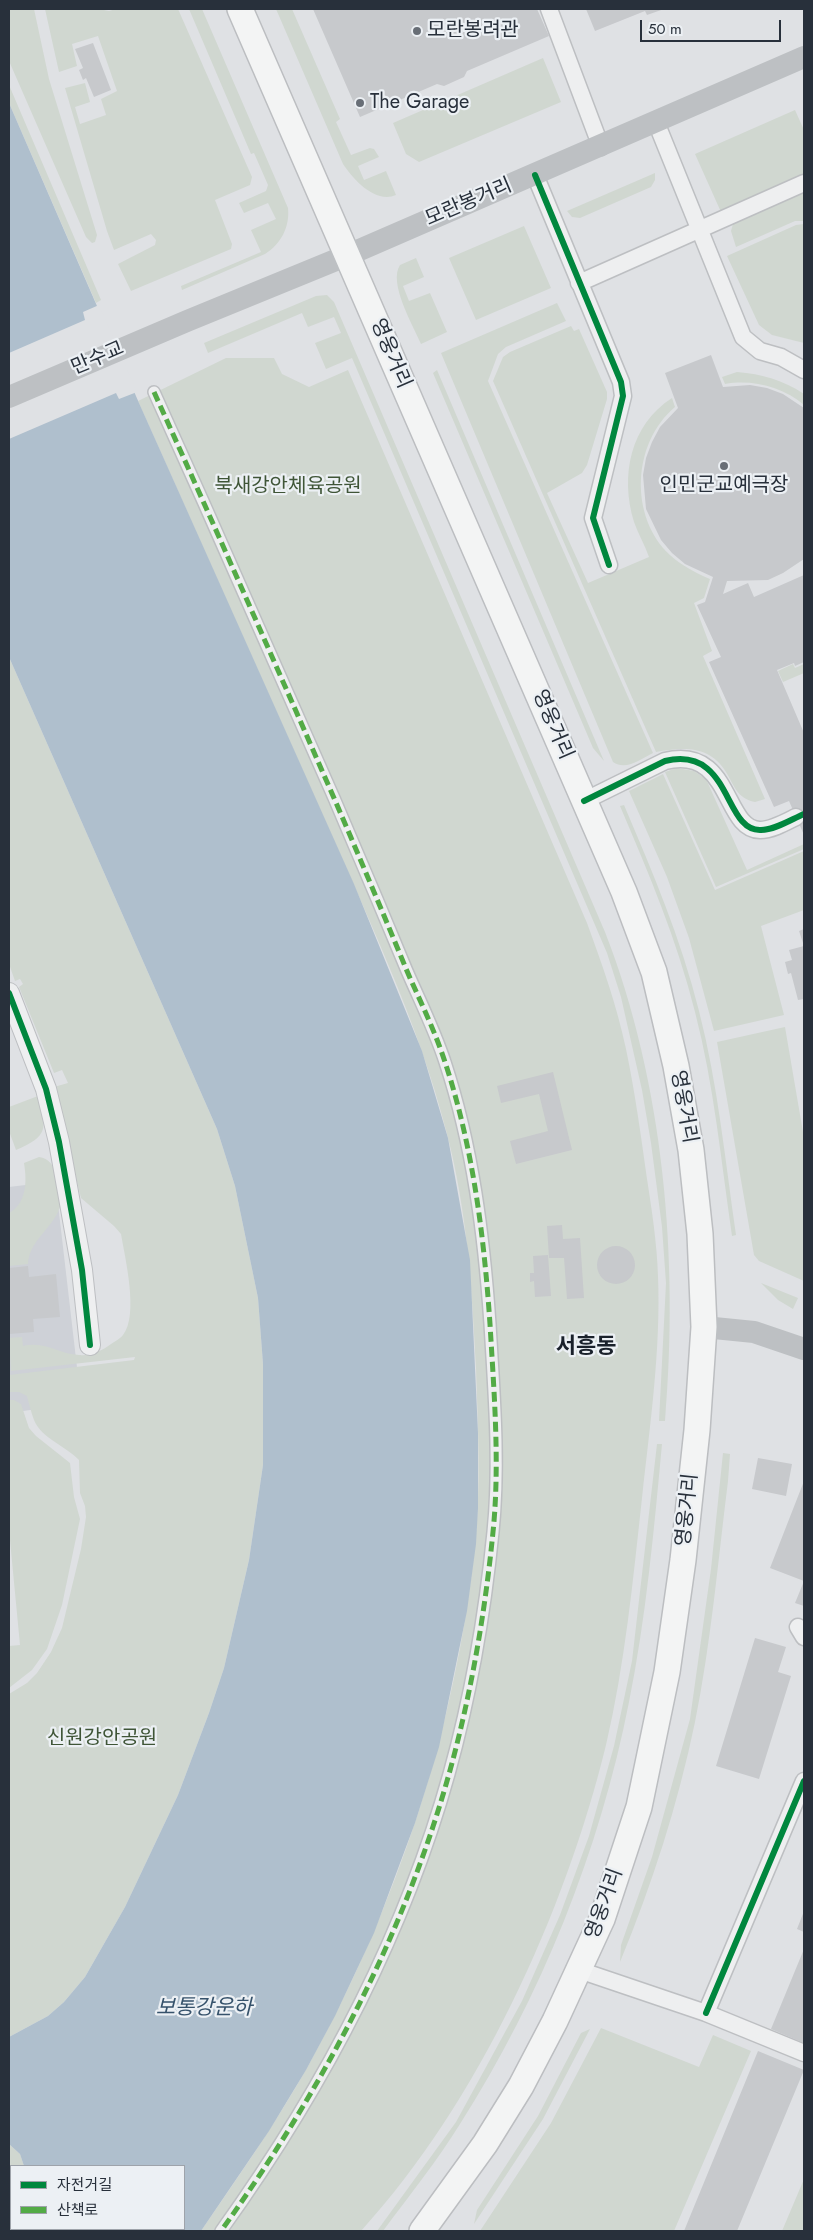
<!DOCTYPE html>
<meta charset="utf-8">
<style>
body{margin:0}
#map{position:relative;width:813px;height:2240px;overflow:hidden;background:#dfe1e4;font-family:Jost,"Noto Sans KR",sans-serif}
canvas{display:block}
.frame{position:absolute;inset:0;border:10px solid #28303b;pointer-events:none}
.legend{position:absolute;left:10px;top:2165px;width:175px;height:65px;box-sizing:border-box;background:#ecf0f4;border:1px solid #9ea3aa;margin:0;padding:6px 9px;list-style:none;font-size:15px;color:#28303b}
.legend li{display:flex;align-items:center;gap:10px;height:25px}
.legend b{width:25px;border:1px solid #9ea3aa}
.scale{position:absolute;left:640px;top:20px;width:141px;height:22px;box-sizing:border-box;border:2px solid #28303b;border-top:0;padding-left:6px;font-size:15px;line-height:18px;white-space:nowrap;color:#28303b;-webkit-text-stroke:4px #ecf0f4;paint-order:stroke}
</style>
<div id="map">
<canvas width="813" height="2240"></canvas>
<div class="frame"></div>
<ul class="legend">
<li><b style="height:6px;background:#00873e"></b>자전거길</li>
<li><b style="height:6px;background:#53ab46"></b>산책로</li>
</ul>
<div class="scale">50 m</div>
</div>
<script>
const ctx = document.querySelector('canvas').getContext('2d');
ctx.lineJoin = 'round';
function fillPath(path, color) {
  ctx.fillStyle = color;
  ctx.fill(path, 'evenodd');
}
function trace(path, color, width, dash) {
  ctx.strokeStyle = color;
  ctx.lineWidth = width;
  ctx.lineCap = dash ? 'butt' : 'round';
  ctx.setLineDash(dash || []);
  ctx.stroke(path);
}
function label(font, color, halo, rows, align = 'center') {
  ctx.font = font + ' Jost,"Noto Sans KR",sans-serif';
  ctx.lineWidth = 4.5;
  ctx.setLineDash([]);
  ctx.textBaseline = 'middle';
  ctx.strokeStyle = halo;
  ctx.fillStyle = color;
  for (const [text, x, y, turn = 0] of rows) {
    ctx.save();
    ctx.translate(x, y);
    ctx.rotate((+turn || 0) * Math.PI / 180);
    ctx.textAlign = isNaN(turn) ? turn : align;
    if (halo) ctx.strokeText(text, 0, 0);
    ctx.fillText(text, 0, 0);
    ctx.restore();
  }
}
fillPath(new Path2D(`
 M42 1183 58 1204 78 1376 51 1407 9 1413V1187Z`), '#ced1d7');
fillPath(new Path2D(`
 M9 9H34L49 79 97 235 95 242 92 243 86 237 9 61Z
 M45 9H99L109 11 116 9H178L252 177 250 185 215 200 232 244 231 249 131 291 118 264 155 245 156 240 151 234 114 250 107 231 65 88 85 83 90 102 75 107 80 124 106 115 101 99 117 91 98 36 72 44 77 66 59 72Z
 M189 9H202L288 208C290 227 281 244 265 254L182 290 181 286 261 252 251 230 276 219 268 203 244 213 239 203 266 191 268 185 254 153 251 154Z
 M276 9H292L340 119 336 122 351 155 370 148 374 149 379 157 358 166 364 180 386 171 396 195C375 204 353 179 343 164Z
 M543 58 561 102 419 162 406 154 393 123Z
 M9 85 101 300 96 303 9 103Z
 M795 110 804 130V176L721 212 695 154Z
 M655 173V180L651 187 580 218 572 217 567 211Z
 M804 192V221H795L736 247 731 231 733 224Z
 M804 224V343L772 335 759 325 727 256 796 225Z
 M524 226 551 288 476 320 449 258Z
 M416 258 424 277 403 286 409 301 430 293 447 332 421 344C413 325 388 283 400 265Z
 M327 295 334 302 605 932C664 1083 679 1260 665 1421H659L666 1283 662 1227 651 1143 642 1090 621 997 607 953 352 358 326 369 315 343 341 333 334 317 308 327 302 313 208 353 204 343 316 296Z
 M557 303 566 321 506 347 498 354 488 381 653 753C641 759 626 771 613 762L441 353Z
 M571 326 574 331 579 329 607 392V399L587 465 582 473 547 493 588 583 649 557C645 545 638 534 634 522 620 476 630 425 672 398L675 407C632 443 629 517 670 555 681 565 696 573 710 579L704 598 694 603 712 651 703 656 765 799 755 802C737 798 735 787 726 772 710 745 682 747 656 752L497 390 493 381 503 357 510 352Z
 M226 358H274L282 374 309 387 348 370 587 923C602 964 617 1006 626 1049 635 1092 641 1136 647 1179 652 1211 657 1244 658 1276 661 1349 650 1425 642 1498 633 1580 625 1664 606 1745 565 1913 478 2103 361 2231H201C238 2177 276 2123 308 2066 397 1906 456 1728 475 1545 481 1487 478 1427 476 1368 472 1290 467 1210 447 1134 419 1023 365 911 318 805 258 671 198 536 138 401Z
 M437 370 604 761 593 748 433 373Z
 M737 372C762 374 783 380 804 394V405C783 387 752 379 725 384L722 377Z
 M9 657 217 1129 235 1186 258 1298 263 1364V1465L249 1560 224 1668 209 1713 178 1795 125 1907 85 1977 64 2002 48 2016 9 2037V1694L27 1683 37 1673 51 1652 62 1628 81 1549 86 1517 85 1506 80 1493 79 1460C66 1446 41 1438 34 1420 31 1412 29 1404 27 1396L19 1392H9V1375L134 1360 135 1357 11 1371 9 1338 22 1337 23 1346C47 1341 57 1354 79 1355 90 1356 102 1351 111 1344 114 1342 120 1339 123 1335 139 1315 125 1258 121 1234L114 1226 81 1198 54 1087 68 1083 62 1070 54 1073 19 987 23 984 20 979 15 981 9 964Z
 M793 664 795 668 804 664V673L783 682 778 671Z
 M677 768 694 771 706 779 747 870 804 844V849L716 887 665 772Z
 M663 774 715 890 804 851V910L761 926 784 1015 714 1031 689 938 667 877 629 791Z
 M624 805C653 873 681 939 699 1011 718 1085 725 1160 736 1235L732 1236C721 1161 714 1085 695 1012 677 940 649 874 620 806Z
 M785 1027 804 1138V1281L759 1261 754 1255 717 1042Z
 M38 1096C47 1128 49 1136 16 1150L9 1131V1107Z
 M39 1157C59 1159 58 1188 61 1203 56 1227 29 1239 28 1264L9 1266V1213C27 1203 27 1181 24 1163Z
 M761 1283 798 1298 793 1309 778 1300Z
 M9 1400H14L21 1404 29 1428 36 1436 70 1463 74 1497 80 1519 62 1605 47 1649 32 1670 9 1688V1646L20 1645 9 1530Z
 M657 1444H662C654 1530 646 1618 629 1702 600 1850 541 1997 460 2124 437 2161 409 2196 383 2231H377L456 2122 522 2001 560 1915 589 1836 614 1746 632 1661Z
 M723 1453 730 1454 728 1481C718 1561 711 1643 695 1722 678 1804 652 1885 620 1962L621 1945 652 1857 690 1719 711 1569Z
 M601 2028 699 2067 713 2035 751 2051 674 2231H480L551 2123Z
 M590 2029 543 2119 474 2224 477 2210 538 2116 581 2033Z
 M9 2144 20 2154 24 2166H11V2229H24L23 2231H9Z
 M804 2179V2231H782Z`), '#d0d7d0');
fillPath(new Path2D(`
 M9 103 139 403 354 884 422 1051 448 1138 470 1260 478 1433V1508L476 1544 467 1611 439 1747 415 1823 374 1933 335 2016 306 2070 269 2131 201 2231H23L24 2229H184V2166H24L20 2154 9 2144V2037L48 2016 64 2002 85 1977 125 1907 178 1795 209 1713 224 1668 249 1560 263 1465V1364L258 1298 235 1186 217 1129 9 657Z`), '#afbfcd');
fillPath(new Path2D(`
 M99 305 137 392 119 399 116 393 9 439V353L85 320 83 312Z`), '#dfe1e4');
fillPath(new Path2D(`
 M313 9H537L549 36 467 71 464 77 444 86 437 84 360 117Z
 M586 9H664L647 15 645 11 595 31Z
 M93 43 111 90 94 97 86 78 83 80 79 70 83 68 75 49Z
 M711 355 723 387 750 385 767 388 783 394 804 408V559L783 573 768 580 727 581 723 594 748 583 754 597 804 575V662L795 666 794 663 777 670 804 733V835L789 801 774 807 709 662 721 657 697 605 705 602 713 577 685 564 672 553 661 540 646 509 643 475 646 458 652 442 660 427 678 408 665 373Z
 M804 929V946L799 931Z
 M804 946V999L798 1000 791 973 788 974 785 962 792 960 789 950Z
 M553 1072 572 1150 516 1164 510 1141 548 1131 539 1094 501 1103 497 1086Z
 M562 1225 563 1239 580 1238 584 1298 567 1299 564 1258H549L547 1226Z
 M597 1265a19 19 0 1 1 38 0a19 19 0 1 1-38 0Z
 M548 1255 551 1296 535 1297 534 1281 530 1282V1273H534L533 1256Z
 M28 1266 29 1277 56 1274 60 1317 33 1319 34 1332 9 1334V1268Z
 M758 1458 792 1464 786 1496 752 1489Z
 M804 1481V1606L795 1603 804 1581 770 1568Z
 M755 1638 786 1647 778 1672 791 1676 759 1779 716 1766Z
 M804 1911V1932L797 1929Z
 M804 1949V2043L771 2029Z
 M758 2051 804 2070 737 2231H684Z`), '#c7c9cc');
const pedestrian = new Path2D(`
 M154 392C215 527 275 663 334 798 359 856 383 913 407 971 420 1001 435 1031 445 1062 473 1147 484 1236 490 1324 494 1392 500 1464 493 1532 485 1613 471 1695 449 1774 403 1939 320 2093 221 2231`);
const minor = new Path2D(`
 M549 9 601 147
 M656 122 743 337 760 351 781 357 804 370
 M535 175 621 382 623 396 593 518 609 565
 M579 283 804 183
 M584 801 665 761C732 745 723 830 760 830 772 830 786 822 796 817
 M798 1627 804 1637
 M579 1970 706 2013 804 2053
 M706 2013 804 1781`);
const tertiary = new Path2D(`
 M9 993 46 1089 59 1142 82 1270 90 1345`);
const primary = new Path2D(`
 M240 9 624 892 654 972 676 1066 691 1150 700 1234 704 1327 697 1430 683 1560 667 1672 639 1807 602 1919 555 2021 521 2086 485 2144 422 2231`);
trace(pedestrian, '#bdbfc2', 14);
trace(minor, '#bdbfc2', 19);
trace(tertiary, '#bdbfc2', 22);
trace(primary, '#bcbec1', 28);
trace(pedestrian, '#eeeff0', 11);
trace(minor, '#eeeff0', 16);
trace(tertiary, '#eeeff0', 20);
trace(new Path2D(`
 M9 397 187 321 348 255 804 57
 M704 1327 754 1332 804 1349`), '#bdc0c3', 22);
trace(primary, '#f3f4f4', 25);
trace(new Path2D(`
 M154 392C215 527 275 663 334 798 359 856 383 913 407 971 420 1001 435 1031 445 1062 473 1147 484 1236 490 1324 494 1392 500 1464 493 1532 485 1613 471 1695 449 1774 403 1939 320 2093 221 2231`), '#53ab46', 5, [10, 5]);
trace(new Path2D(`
 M535 175 621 382 623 396 593 518 609 565
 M584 801 665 761C732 745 723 832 761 830 775 830 792 819 804 814
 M9 993 46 1089 59 1142 82 1270 90 1345
 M706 2013 804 1781`), '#00873e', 6);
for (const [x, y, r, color] of [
 [417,31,5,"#686e76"],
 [360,103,5,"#686e76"],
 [724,466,5,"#686e76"]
]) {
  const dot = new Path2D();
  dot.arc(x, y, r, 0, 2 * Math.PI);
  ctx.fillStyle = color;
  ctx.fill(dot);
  trace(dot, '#ecf0f4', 2);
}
label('20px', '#28303b', '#ecf0f4', [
 ["모란봉려관",427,31],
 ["The Garage",370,103],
 ["인민군교예극장",724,486,"center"]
], 'left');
label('20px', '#28303b', '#ecf0f4', [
 ["모란봉거리",469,203,-23],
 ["영웅거리",390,354,67],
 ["만수교",98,359,-23],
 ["영웅거리",552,725,67],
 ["영웅거리",683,1107,80],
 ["영웅거리",688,1510,-84],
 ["영웅거리",605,1904,-70]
]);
label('20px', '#3f5537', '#ecf0f4', [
 ["북새강안체육공원",288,487],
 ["신원강안공원",102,1739]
]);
label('italic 21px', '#36526b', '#ecf0f4', [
 ["보통강운하",204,2009]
]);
label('bold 22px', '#1a212b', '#ecf0f4', [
 ["서흥동",586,1348]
]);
</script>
